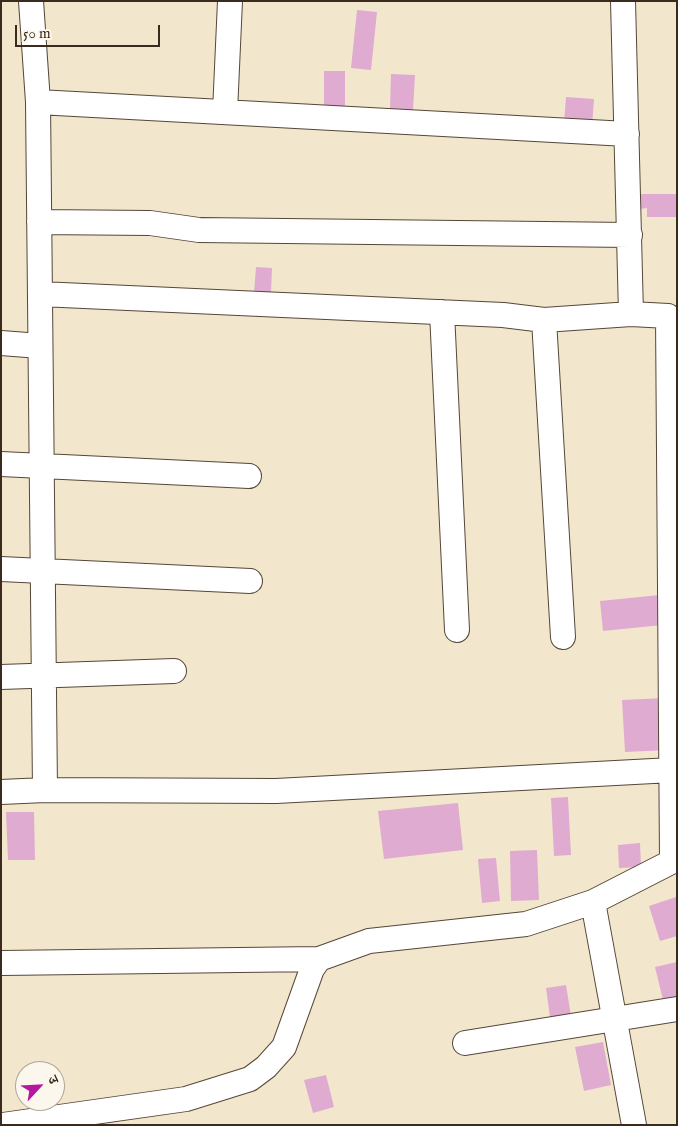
<!DOCTYPE html>
<meta charset="utf-8">
<style>
body{margin:0}
#map{position:relative;width:678px;height:1126px;overflow:hidden;background:#f2e7cd;font-family:"IM FELL English","Noto Serif Devanagari",serif}
canvas{display:block}
.frame{position:absolute;inset:0;border:2px solid #3b2a1e;pointer-events:none}
.north{position:absolute;left:15px;top:1061px;width:50px;height:50px;box-sizing:border-box;background:#fbf7ec;border:1px solid #aea59a;border-radius:50%;rotate:65deg;font-size:14px;font-weight:700;line-height:20px;text-align:center;color:#3b2a1e}
.north::after{content:'';display:block;margin:auto;width:18px;height:22px;background:#b5179e;clip-path:polygon(50% 0,100% 100%,50% 72%,0 100%)}
.scale{position:absolute;left:15px;top:25px;width:145px;height:22px;box-sizing:border-box;border:2px solid #3b2a1e;border-top:0;padding-left:6px;font-size:15px;line-height:18px;white-space:nowrap;color:#3b2a1e;-webkit-text-stroke:4px #fbf7ec;paint-order:stroke}
</style>
<div id="map">
<canvas width="678" height="1126"></canvas>
<div class="frame"></div>
<div class="north">उ</div>
<div class="scale">50 m</div>
</div>
<script>
const ctx = document.querySelector('canvas').getContext('2d');
ctx.lineJoin = 'round';
function fillPath(path, color) {
  ctx.fillStyle = color;
  ctx.fill(path, 'evenodd');
}
function trace(path, color, width, dash) {
  ctx.strokeStyle = color;
  ctx.lineWidth = width;
  ctx.lineCap = dash ? 'butt' : 'round';
  ctx.setLineDash(dash || []);
  ctx.stroke(path);
}
fillPath(new Path2D(`
 M357 10 377 12 371 70 351 68Z
 M324 71H345V111H324Z
 M391 74 415 75 413 110 390 109Z
 M566 97 594 99 592 126 564 123Z
 M640 194H677V217H647V208L640 209Z
 M256 267 272 268 271 293H254Z
 M659 595 662 625 603 631 600 601Z
 M665 698 668 750 625 752 622 700Z
 M568 797 571 855 554 856 551 798Z
 M458 803 463 850 384 859 378 811Z
 M6 812H34L35 860H8Z
 M640 843 641 867 619 868 618 845Z
 M537 850 539 900 511 901 510 851Z
 M496 858 500 901 482 903 478 859Z
 M676 897 677 936 660 941 649 906Z
 M677 962V1001L664 1004 655 967Z
 M566 985 572 1022 551 1025 546 988Z
 M603 1042 611 1085 584 1091 575 1047Z
 M326 1075 334 1107 313 1113 304 1080Z`), '#e0abd1');
const minor = new Path2D(`
 M31 1 38 102
 M623 1 631 314
 M225 112 230 1
 M39 222 150 223 199 230 630 235
 M40 294 503 315 544 320 631 314 668 316 672 860
 M442 312 457 630
 M544 320 563 637
 M1 343 40 346
 M1 464 249 476
 M1 569 250 581
 M1 677 174 671
 M45 790 38 102 627 134
 M1 792 45 790 276 791 672 770
 M593 902 634 1125
 M1 963 319 959
 M465 1043 677 1009
 M3 1125 186 1099 250 1079 266 1067 284 1047 312 969 319 959 369 941 526 924 593 902 677 859`);
trace(minor, '#564638', 26);
trace(minor, '#fff', 24);
</script>
